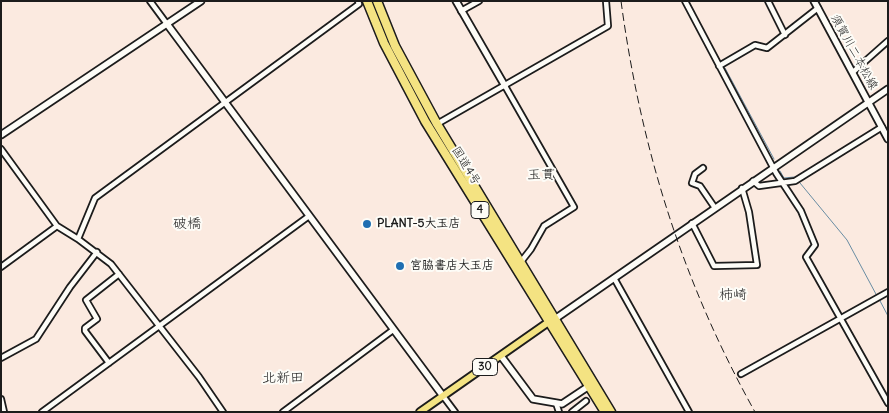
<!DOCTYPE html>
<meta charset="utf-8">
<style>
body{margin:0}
#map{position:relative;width:889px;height:413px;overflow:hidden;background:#fbeae0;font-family:Delius,sans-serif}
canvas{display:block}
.frame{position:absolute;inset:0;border:2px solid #1c1c1c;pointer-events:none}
</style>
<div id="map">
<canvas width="889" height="413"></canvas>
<div class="frame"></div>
</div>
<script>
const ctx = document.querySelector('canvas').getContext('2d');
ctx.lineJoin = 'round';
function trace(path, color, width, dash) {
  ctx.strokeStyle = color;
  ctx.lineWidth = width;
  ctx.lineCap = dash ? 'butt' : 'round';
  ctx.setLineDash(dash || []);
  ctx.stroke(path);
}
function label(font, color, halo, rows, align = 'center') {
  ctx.font = font + ' Delius,"Klee One",sans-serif';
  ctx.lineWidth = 4;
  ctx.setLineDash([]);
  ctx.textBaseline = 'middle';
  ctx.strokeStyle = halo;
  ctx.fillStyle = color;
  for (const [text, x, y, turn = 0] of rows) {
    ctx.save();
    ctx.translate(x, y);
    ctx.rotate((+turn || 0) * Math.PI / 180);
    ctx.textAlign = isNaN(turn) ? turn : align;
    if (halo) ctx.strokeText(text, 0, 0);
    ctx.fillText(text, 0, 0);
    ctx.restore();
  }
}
trace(new Path2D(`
 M725 68 774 159
 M780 171 784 178 794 177
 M800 183 847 240 877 296
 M879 299 888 316`), '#688ca2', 1);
const street = new Path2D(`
 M150 1 167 24
 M685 1 776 173 801 211 815 245 806 257 888 403
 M768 1 785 35
 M461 11 479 1
 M719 66 755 45 767 48 818 8
 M853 72 888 41
 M505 86 574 207 544 226 531 249 520 263
 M437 124 608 26 606 1
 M1 149 57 226 78 239 111 264 199 377 223 412
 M703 168 695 174 692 183 700 186 715 208
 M753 181 759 186 795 181 882 127
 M692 223 714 266 757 265 749 212 742 188
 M78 239 95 198 359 4 358 1
 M1 267 57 226
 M614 278 689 412
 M1 358 36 339 70 287 97 252
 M109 363 85 331V328L97 319 86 300 119 274
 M741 374 888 292
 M443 396 455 412
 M1 399 4 412
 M556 403 559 412
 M42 412 309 216
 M283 412 393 330
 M572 412 586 401`);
const secondary = new Path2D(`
 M456 1 505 86
 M814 1 888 139
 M167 24 443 396
 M1 135 201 1
 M552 321 888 89
 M501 356 533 399 562 404 589 386`);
const primary = new Path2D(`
 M420 412 550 321`);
const highway = new Path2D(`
 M367 1 384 43 425 121 605 412
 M377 1 395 46 437 124 611 412`);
trace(street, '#1c1c1c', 8);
trace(secondary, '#1c1c1c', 9);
trace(primary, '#1c1c1c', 10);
trace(highway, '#1c1c1c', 11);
trace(street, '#fdfcf7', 4.5);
trace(secondary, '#fdfcf7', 5.5);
trace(primary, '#f4e382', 6);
trace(highway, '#f4e382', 8);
trace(new Path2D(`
 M621 1C641 149 682 281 755 412`), '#1c1c1c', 1, [8, 4]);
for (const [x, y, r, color] of [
 [367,224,5,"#1f6fb2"],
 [400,266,5,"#1f6fb2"]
]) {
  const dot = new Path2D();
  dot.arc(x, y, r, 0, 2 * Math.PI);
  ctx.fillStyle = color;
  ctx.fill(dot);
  trace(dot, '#fdfcf7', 2);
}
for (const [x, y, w] of [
 [480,210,18],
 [485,367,25]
]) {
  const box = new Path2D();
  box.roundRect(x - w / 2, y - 8.5, w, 17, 4);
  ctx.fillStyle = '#fdfcf7';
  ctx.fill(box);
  trace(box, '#1c1c1c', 1);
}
label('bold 11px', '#1c1c1c', null, [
 ["4",480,210],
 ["30",485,367]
]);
label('12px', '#1c1c1c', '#fdfcf7', [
 ["須賀川二本松線",854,52,61],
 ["国道4号",466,166,58]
]);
label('bold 12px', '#1c1c1c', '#fdfcf7', [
 ["PLANT-5大玉店",377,224],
 ["宮脇書店大玉店",410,266]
], 'left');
label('14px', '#1c1c1c', '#fdfcf7', [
 ["玉貫",541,175],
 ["破橋",187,224],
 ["柿崎",733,295],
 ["北新田",283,378]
]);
</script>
